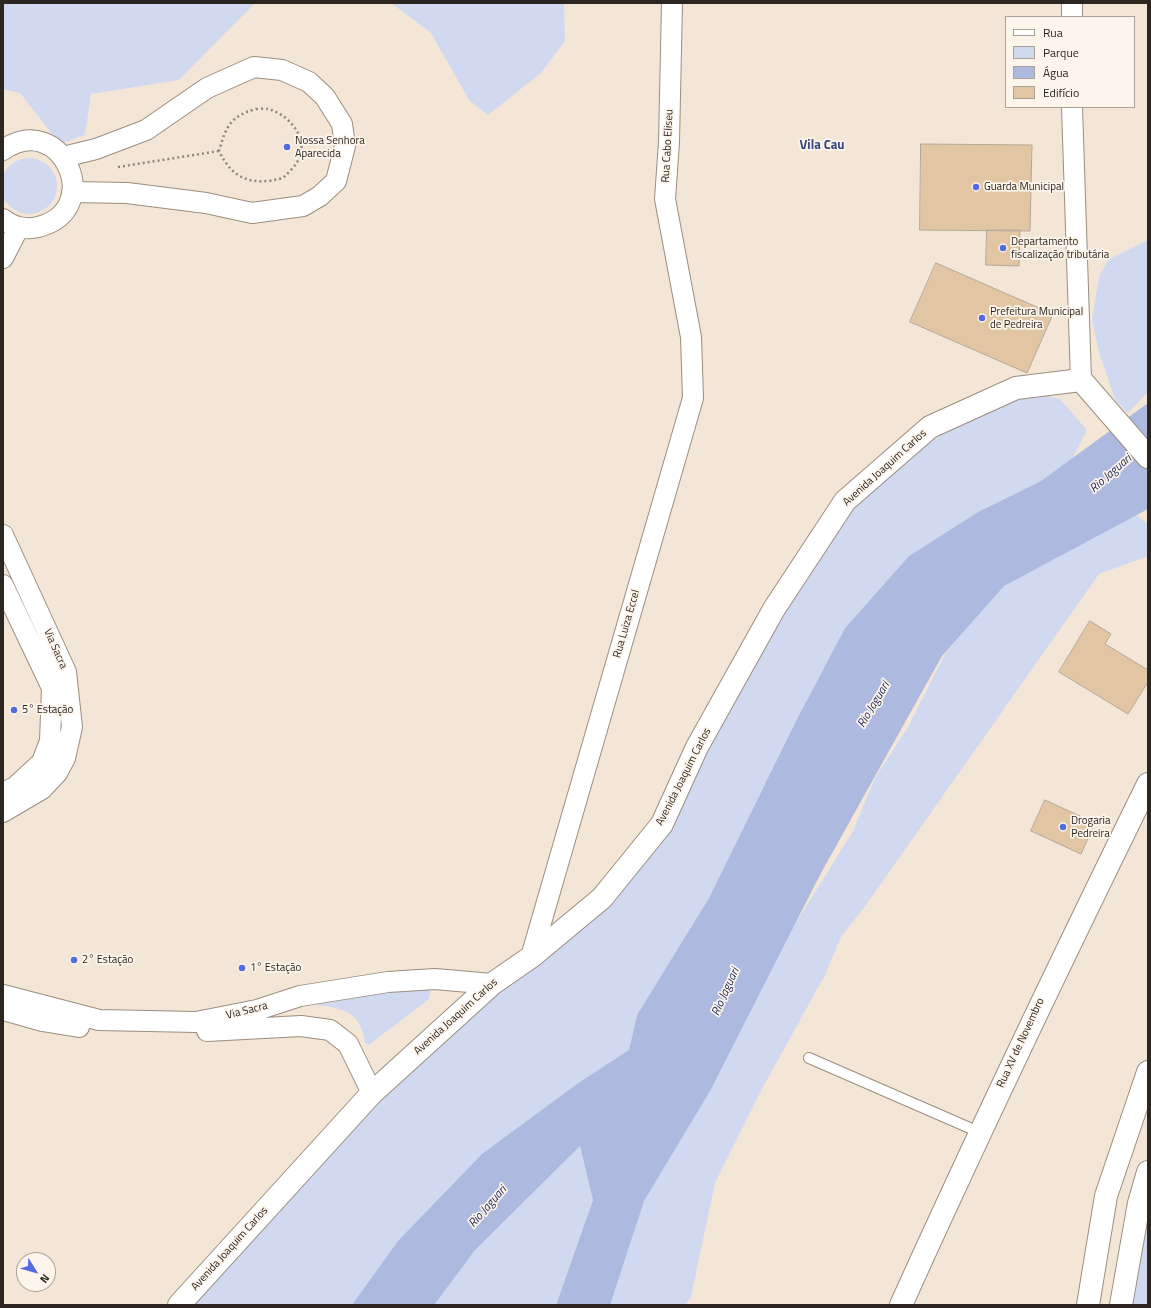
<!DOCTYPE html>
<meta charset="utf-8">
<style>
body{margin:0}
#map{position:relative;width:1151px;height:1308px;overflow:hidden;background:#f4e6d7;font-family:"Titillium Web",sans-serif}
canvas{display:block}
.frame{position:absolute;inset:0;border:4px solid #2b2620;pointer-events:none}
.legend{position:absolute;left:1005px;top:16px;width:130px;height:92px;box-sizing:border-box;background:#fdf5eb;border:1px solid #a9a29a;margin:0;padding:5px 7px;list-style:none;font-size:12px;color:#2b2620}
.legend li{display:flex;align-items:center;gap:8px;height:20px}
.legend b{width:20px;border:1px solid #a9a29a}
.north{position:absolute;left:16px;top:1252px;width:40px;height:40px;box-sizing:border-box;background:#fdf5eb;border:1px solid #a9a29a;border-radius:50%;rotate:127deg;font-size:11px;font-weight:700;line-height:16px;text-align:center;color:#2b2620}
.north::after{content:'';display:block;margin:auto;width:14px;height:18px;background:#546ae0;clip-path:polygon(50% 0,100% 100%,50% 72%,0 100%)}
</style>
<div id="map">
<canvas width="1151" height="1308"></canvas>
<div class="frame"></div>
<ul class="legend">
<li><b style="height:5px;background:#fff"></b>Rua</li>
<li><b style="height:11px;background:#d1d9f1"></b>Parque</li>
<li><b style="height:11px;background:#adb9df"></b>Água</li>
<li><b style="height:11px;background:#e2c5a3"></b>Edifício</li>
</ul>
<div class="north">N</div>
</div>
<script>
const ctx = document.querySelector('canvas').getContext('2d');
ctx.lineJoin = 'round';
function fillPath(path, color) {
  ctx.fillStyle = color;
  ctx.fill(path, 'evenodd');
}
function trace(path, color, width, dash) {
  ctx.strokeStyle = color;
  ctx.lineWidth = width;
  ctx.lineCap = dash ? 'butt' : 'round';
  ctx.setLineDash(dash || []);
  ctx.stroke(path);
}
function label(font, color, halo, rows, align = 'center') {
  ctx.font = font + ' "Titillium Web",sans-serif';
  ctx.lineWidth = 3.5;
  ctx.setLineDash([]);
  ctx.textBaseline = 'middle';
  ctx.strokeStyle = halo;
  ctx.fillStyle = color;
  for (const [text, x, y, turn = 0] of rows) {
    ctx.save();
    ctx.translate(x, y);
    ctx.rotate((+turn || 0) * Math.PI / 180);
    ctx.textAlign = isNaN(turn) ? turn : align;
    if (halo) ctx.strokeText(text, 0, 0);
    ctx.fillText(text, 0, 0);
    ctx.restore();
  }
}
fillPath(new Path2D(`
 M3 3H255L179 80 91 94 85 135 60 144 20 93 3 89Z
 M391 3H564L565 41 541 73 488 115 469 100 431 33Z
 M1 186a28 28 0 1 1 56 0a28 28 0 1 1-56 0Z
 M1148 240V392L1128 413 1116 401 1100 356 1092 320 1099 276 1109 259Z
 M1031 392 1060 399 1087 430 1072 459 1041 481 978 512 909 556 845 628 796 721 709 898 637 1015 629 1050 580 1146 593 1200 556 1305H187L390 1082 665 834 748 673 846 515 870 490 904 461 939 436 999 403Z
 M1120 503 1148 524V556L1099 574 866 905 841 937 825 975 763 1087 715 1183 691 1297 685 1305H604L630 1194 757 980 802 913 853 831 875 778 908 727 945 654 998 586Z
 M422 984 431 989 429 999 369 1045 365 1043C361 1012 345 1009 318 1005L317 1002Z
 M1148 1200V1305H1120Z`), '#d1d9f1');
fillPath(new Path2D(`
 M1148 403V509L1004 586 942 656 821 873 710 1091 644 1201 610 1305H556L593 1200 580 1146 475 1250 434 1305H352L398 1241 482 1154 577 1084 629 1050 637 1015 709 898 796 721 845 628 909 556 978 512 1041 481Z`), '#adb9df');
const building = new Path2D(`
 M921 144 1032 145 1030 231 920 230Z
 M987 230H1020L1019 266 986 265Z
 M936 263 1053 314 1027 373 910 322Z
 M1090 621 1111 634 1105 644 1148 670V682L1128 714 1059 672Z
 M1045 800 1095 823 1081 854 1031 831Z`);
fillPath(building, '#e2c5a3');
trace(building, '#b4a798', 1);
const lane = new Path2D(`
 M809 1058 979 1132`);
const street = new Path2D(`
 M1072 17V3
 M1072 107 1081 380
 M3 150C61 109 107 210 38 227 26 230 12 227 3 219
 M63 157 96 149 146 130 207 88 254 67 282 70 309 82 325 97 342 124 345 146 336 181 320 196 303 206 252 213 206 203 127 193 72 192
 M3 258 19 227
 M3 535 66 672 72 727 65 758 57 773 42 789 3 812
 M3 585 52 688 50 741 42 762 15 787 3 793
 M531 957 693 398 691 337 665 199 669 142 672 3
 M3 995 99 1020 196 1022 257 1010 300 996 388 982 435 979 492 984
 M3 1010 42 1021 79 1027
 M207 1031 301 1026 330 1030 348 1044 372 1093`);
const secondary = new Path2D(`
 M179 1305 372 1093 492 984 531 957 602 898 662 824 697 747 774 609 845 501 930 427 1016 388 1081 380 1148 457
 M901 1305C980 1130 1063 957 1148 784`);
const primary = new Path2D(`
 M1088 1305 1106 1196 1148 1072
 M1121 1305 1139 1203 1148 1172`);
trace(lane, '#9a8e7f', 12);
trace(street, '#9a8e7f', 22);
trace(secondary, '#9a8e7f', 24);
trace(primary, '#9a8e7f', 24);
trace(new Path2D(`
 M256 109C260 109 265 108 268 109 288 114 307 136 300 156 297 165 289 172 283 178 252 186 233 180 219 151 226 127 230 116 256 109Z
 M118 167 219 151`), '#8f867b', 2.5, [2, 3]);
trace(lane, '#fff', 10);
trace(street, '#fff', 20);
trace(secondary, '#fff', 22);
trace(primary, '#fff', 22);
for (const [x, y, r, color] of [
 [287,147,4,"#546ae0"],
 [976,187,4,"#546ae0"],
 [1003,248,4,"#546ae0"],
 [982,318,4,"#546ae0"],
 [14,710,4,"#546ae0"],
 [1063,827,4,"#546ae0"],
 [74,960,4,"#546ae0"],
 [242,968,4,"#546ae0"]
]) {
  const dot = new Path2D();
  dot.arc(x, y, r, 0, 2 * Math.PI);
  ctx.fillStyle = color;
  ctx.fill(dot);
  trace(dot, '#fdf5eb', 1.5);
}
label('11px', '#2b2620', '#fdf5eb', [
 ["Nossa Senhora",295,141],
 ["Aparecida",295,154],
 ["Guarda Municipal",984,187],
 ["Departamento",1011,242],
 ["fiscalização tributária",1011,255],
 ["Prefeitura Municipal",990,312],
 ["de Pedreira",990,325],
 ["5° Estação",22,710],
 ["Drogaria",1071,821],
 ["Pedreira",1071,834],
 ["2° Estação",82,960],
 ["1° Estação",250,968]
], 'left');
label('11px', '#2b2620', '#fdf5eb', [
 ["Rua Cabo Eliseu",668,146,-87],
 ["Avenida Joaquim Carlos",885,468,-42],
 ["Rua Luiza Eccel",627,624,-74],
 ["Via Sacra",55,649,66],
 ["Avenida Joaquim Carlos",684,777,-63],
 ["Via Sacra",247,1011,-14],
 ["Avenida Joaquim Carlos",456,1017,-42],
 ["Rua XV de Novembro",1021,1043,-65],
 ["Avenida Joaquim Carlos",230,1249,-48]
]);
label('italic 12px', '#242e5e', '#fdf5eb', [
 ["Rio Jaguari",1111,474,-41],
 ["Rio Jaguari",874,705,-59],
 ["Rio Jaguari",726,992,-66],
 ["Rio Jaguari",488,1207,-49]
]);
label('bold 13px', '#384681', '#fdf5eb', [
 ["Vila Cau",822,146]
]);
</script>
